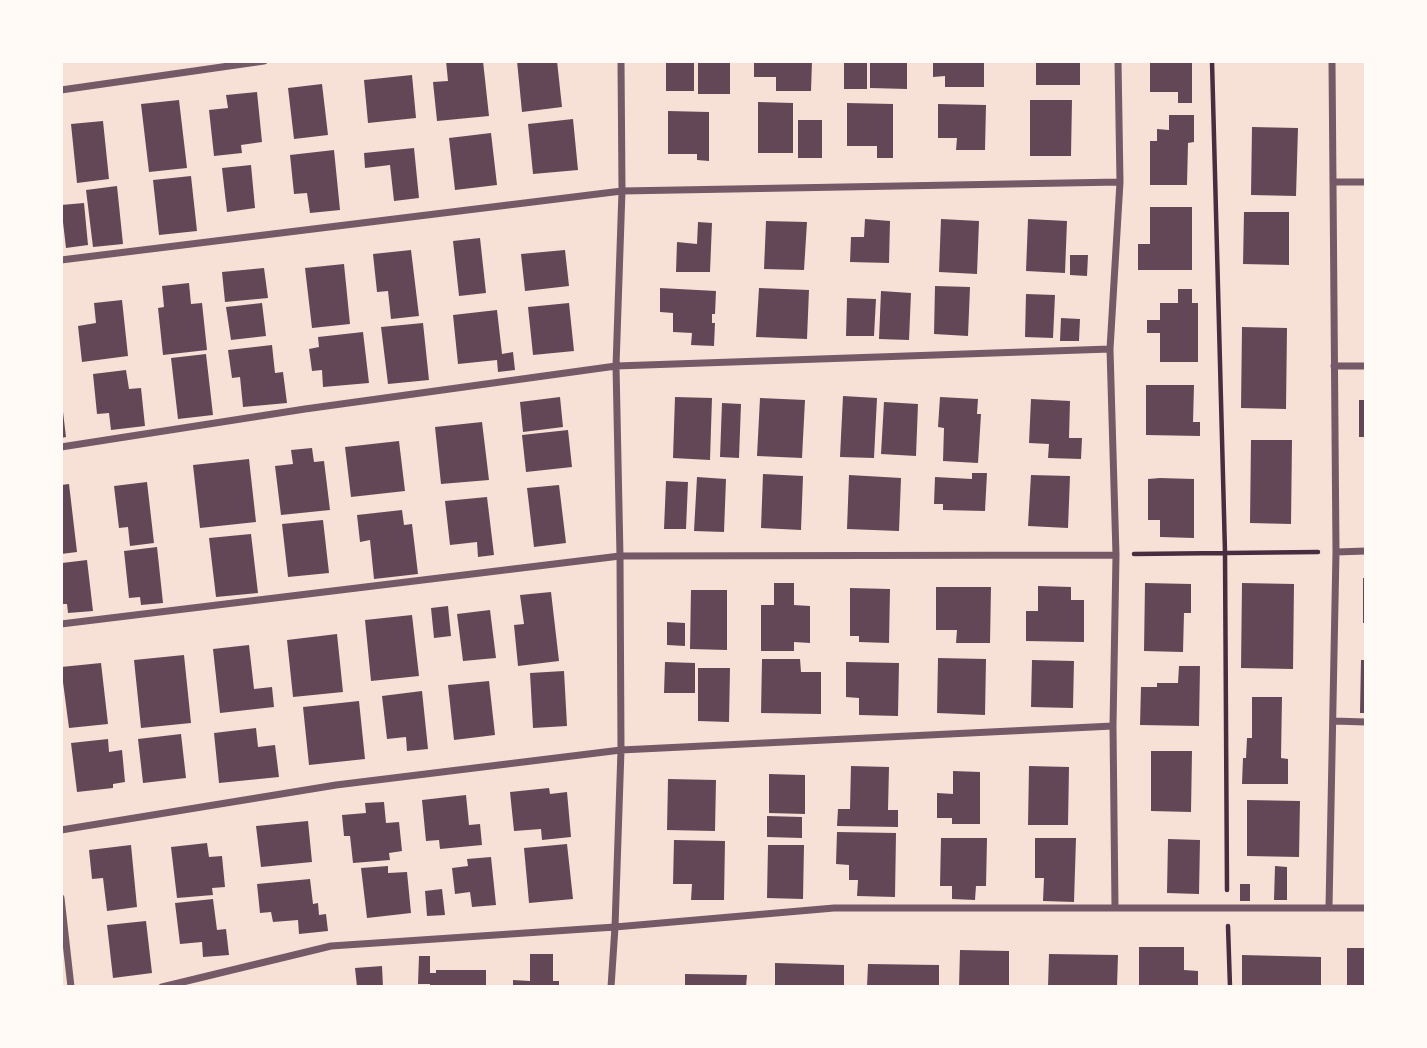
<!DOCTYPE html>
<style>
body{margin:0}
#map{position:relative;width:1427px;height:1048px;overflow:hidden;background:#f7e1d7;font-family:Roboto,sans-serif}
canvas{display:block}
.frame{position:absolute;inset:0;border:63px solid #fffaf5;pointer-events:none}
</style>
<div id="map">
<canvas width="1427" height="1048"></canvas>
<div class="frame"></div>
</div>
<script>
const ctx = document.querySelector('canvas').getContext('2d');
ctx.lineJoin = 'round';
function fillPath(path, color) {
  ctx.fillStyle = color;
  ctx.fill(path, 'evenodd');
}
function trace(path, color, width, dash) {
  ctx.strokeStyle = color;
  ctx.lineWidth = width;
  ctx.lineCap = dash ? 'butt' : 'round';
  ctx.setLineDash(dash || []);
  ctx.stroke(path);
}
fillPath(new Path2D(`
 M446 61H483L489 116 437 121 433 82 448 81Z
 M517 61H557L562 107 522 112Z
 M666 61H694V91H666Z
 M698 61H730V94H698Z
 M754 61H812L811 91H776V77H754Z
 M844 61H867V89H844Z
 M870 61H907V89L870 88Z
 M933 61H984V87H945V76L933 77Z
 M1036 61H1080V85H1036Z
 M1150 61H1192V103H1178V92H1150Z
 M412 75 416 118 368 123 364 80Z
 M322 84 328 135 294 139 288 88Z
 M257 92 262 142 241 145 242 153 214 156 209 110 228 108 226 95Z
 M179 100 187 168 149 172 141 104Z
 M1030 100H1072L1071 156H1030Z
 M758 102 793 103V153H758Z
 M847 103 893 104V158H877V146H847Z
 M938 104 986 105 985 150H956L957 138H938Z
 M668 111 709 112V161L697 160V154H668Z
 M1169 115H1194V142L1188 143 1187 185H1150V141H1157V129L1169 130Z
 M573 119 578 170 533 174 528 124Z
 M798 120H822V158H798Z
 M103 121 109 179 77 183 71 124Z
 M1252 127 1298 128 1296 196 1251 195Z
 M491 133 497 185 455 190 449 138Z
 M414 148 419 198 394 201 390 165 365 168 364 153Z
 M334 150 340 210 310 213 307 193 294 194 290 155Z
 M251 165 255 208 227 212 222 168Z
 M191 176 197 231 159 235 153 180Z
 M117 186 123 244 93 247 86 190Z
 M84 203 88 245 66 248 61 205Z
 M1150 207H1192V270H1138V244H1150Z
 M1244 212H1289V265L1243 264Z
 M865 219 890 221 889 263 850 262 851 237H864Z
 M941 219 979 221 977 274 939 272Z
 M1028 219 1067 221 1065 273 1026 271Z
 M766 221 807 222 804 270 764 269Z
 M698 222 712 223 710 272H676L677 242 697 244Z
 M480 238 486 293 459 296 453 241Z
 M411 250 419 316 391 319 388 291 377 292 373 254Z
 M565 250 569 286 525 291 521 254Z
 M1070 255H1088L1087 276 1070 275Z
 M344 264 350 324 312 328 305 268Z
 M264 268 268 298 225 302 222 272Z
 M189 283 191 304 202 303 207 350 163 355 158 308 164 307 162 286Z
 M935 286 970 287 968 336 934 334Z
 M660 288 716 291 715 314H712V323H715L714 346 691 345 692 333 673 332V313L660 312Z
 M759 288 809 290 807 339 756 337Z
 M1178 289H1192V303H1198V362H1160V333H1147V320H1160V303H1178Z
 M881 291 911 293 909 340 879 339Z
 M1026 294 1055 295 1053 338 1025 337Z
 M847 298 876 299 874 336H846Z
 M122 300 128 356 82 362 78 326 96 323 94 303Z
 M262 303 266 336 231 340 226 307Z
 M569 303 574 351 533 355 528 307Z
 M497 310 502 354 513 352 515 370 498 372 497 360 458 364 453 315Z
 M1061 318 1080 319 1079 341H1060Z
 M423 323 429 380 388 384 381 327Z
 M1242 327 1287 328 1286 409 1241 408Z
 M363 332 369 383 323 387 322 370 312 371 309 349 319 347 318 337Z
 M272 345 275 373 283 372 287 403 243 407 240 377 232 378 228 350Z
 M206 354 213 415 178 419 171 358Z
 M126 370 129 389 141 388 145 426 111 430 109 413 97 414 93 374Z
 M1146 385H1194L1193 422H1200V436L1146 435Z
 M843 396 877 398 874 458 840 457Z
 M560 397 563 427 523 432 520 402Z
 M675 397 712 398 710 460 673 458Z
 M940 397 978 399 977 414H981L978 463 943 461 944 428 938 427Z
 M760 398 805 400 802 458 757 456Z
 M1031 399 1070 401 1069 438H1082L1081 459 1048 458 1049 444 1029 443Z
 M1359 400H1366V437H1359Z
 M884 402 918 404 916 456 881 454Z
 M722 403 741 404 739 458 720 457Z
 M61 412H63L66 437 61 438Z
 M482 422 489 480 441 484 435 427Z
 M568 430 572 467 526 472 522 435Z
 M1251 440H1292L1291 524 1250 523Z
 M399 441 405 491 351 497 345 447Z
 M312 448 314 462 324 461 330 510 281 515 275 466 293 464 291 450Z
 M249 459 256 522 200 528 193 465Z
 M972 473H987L985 511 943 510V504H934L935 477 972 479Z
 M763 474 803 476 801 530 761 528Z
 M849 475 901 478 899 531 847 529Z
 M1031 475 1070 476 1068 528 1028 526Z
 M697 477 726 479 724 532 694 531Z
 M1160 478 1194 479V538L1160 537V520H1148V479Z
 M666 481 688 482 686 529H664Z
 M147 482 154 543 130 546 128 527 119 528 114 486Z
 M69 484 77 552 61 554V485Z
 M559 485 566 543 534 547 527 488Z
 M487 497 494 555 478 557 477 542 450 545 445 501Z
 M402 510 404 525 412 524 418 574 374 579 370 540 360 542 357 515Z
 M323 520 329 573 288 577 282 524Z
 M251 534 258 593 216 597 209 538Z
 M157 547 163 603 141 605 140 597 129 598 124 551Z
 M87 560 93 611 68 613 67 604H61L62 563Z
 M1363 578H1366V623H1363Z
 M774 583H794V605L810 606V643L794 642V651H761V605H774Z
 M1145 583 1191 584V613H1184L1183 652 1144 651Z
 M1242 583 1294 584 1293 669 1241 668Z
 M1038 586 1071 587V600H1084V642L1026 641V611H1038Z
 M936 587H991L990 643H956L957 630H936Z
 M850 588 890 589 889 643 859 642V636H850Z
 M691 590H727V650L690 649Z
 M551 592 559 661 518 666 514 625 524 624 520 595Z
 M448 606 451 636 434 638 431 608Z
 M490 610 496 658 463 661 457 614Z
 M412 615 419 676 371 681 365 620Z
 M667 622 685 623V646L667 645Z
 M337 634 343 692 293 697 287 640Z
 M249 645 254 689 272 687 274 707 220 713 213 649Z
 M184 655 191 723 141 728 134 660Z
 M938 658 986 659 985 715 937 713Z
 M762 659H800L801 672H821V714L761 713Z
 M1032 660 1074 661 1073 708 1031 707Z
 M1361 660H1366V713H1360Z
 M665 662 695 663V693H664Z
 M846 662 899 663 898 716 859 715V698L846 697Z
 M101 663 108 724 69 728 61 667Z
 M1179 666H1200L1199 726 1140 725 1141 687H1157V683H1178Z
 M698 668H730L729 722 698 721Z
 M564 671 567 726 533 728 530 673Z
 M489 681 495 735 454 740 448 685Z
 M422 691 428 749 407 751 406 737 387 739 382 696Z
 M1252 697H1282L1281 758 1288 759V784H1242L1243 758H1246L1247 738H1252Z
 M359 701 365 759 309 765 303 707Z
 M256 728 258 747 275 745 279 777 219 783 214 733Z
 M181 734 186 778 143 783 138 739Z
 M108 739 109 752 122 750 125 782 113 784V788L77 792 71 743Z
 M1151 751H1192L1191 812 1151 811Z
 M851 766 889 767 888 810H898V827L837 826 838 809H850Z
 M1029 766 1069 767 1068 825H1028Z
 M953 771 980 772V824H952V818H937V793L953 794Z
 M769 774 805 775V814L769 813Z
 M668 779 716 780 715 831 667 830Z
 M549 788 550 794 567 792 571 837 542 840 541 829 514 831 510 792Z
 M466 795 469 825 480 824 482 845 440 849 439 840 426 841 422 800Z
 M1247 800 1300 801 1299 857 1247 856Z
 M384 802 386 823 399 822 402 851 389 853 390 860 353 863 350 836H344L342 815 366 813 365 803Z
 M767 816 802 817V838L767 837Z
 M308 821 312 862 261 867 256 826Z
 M837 832 896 833 895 897 857 896 858 880H849V865L836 864Z
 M941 838H987L986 886H976L975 900 952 899V886H940Z
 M1035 838H1076L1074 902 1043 901 1044 878H1035Z
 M1168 839 1200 840 1199 894 1167 893Z
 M674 840 725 841 724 900H691L692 884H673Z
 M207 843 209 857 222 856 225 887 212 888 213 895 177 898 171 847Z
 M567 844 573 899 529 903 524 848Z
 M131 845 137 907 107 911 103 878 92 879 89 850Z
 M768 845H804L803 899 767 898Z
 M491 857 496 905 472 907 470 892 455 894 452 868 468 866 467 859Z
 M388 866V873L407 872 411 913 367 918 361 868Z
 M1275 866 1287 867V900H1274Z
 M310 879 313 904 318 903 319 915 326 914 328 931 299 934 298 920 273 922 271 912 260 913 257 884Z
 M1240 884H1250V901H1240Z
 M442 889 445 915 427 916 425 891Z
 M213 899 217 930 226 929 229 955 203 957 202 942 180 944 175 903Z
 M146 921 152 973 113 978 107 925Z
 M1139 947H1184V970L1198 971V987H1139Z
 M1347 948H1366V987H1347Z
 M960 950 1009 951V987H959Z
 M530 954H553V981H559V987H513V980L530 981Z
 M1049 954 1118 955 1117 987H1048Z
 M1242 955 1321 957V987H1242Z
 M419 956H430V973H436V970H486V987H430V984H418Z
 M775 963 844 965V987H775Z
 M868 964 939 965V987H867Z
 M382 966 383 987H357L355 968Z
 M685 974 747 975 746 987H685Z`), '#644757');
trace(new Path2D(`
 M1212 61 1225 552 1227 890
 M1134 554 1318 552
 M1228 926 1230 987`), '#4a2c40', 4.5);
trace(new Path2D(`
 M61 90 264 61
 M1333 182H1366
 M61 260 622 191 1120 182
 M1334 366H1366
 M61 447 305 409 616 366 1110 349
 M1336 552 1366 551
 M61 624 620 556 1116 555
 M1333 721 1366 722
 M61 830 336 785 621 750 1113 726
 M61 898 71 987
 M1329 907 1336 552 1332 61
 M1115 908 1113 726 1116 555 1110 349 1120 182 1118 61
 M162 987 331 946 615 927 834 908H1366
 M611 987 615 927 621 750 620 556 616 366 622 191 621 61`), '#755966', 7);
</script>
